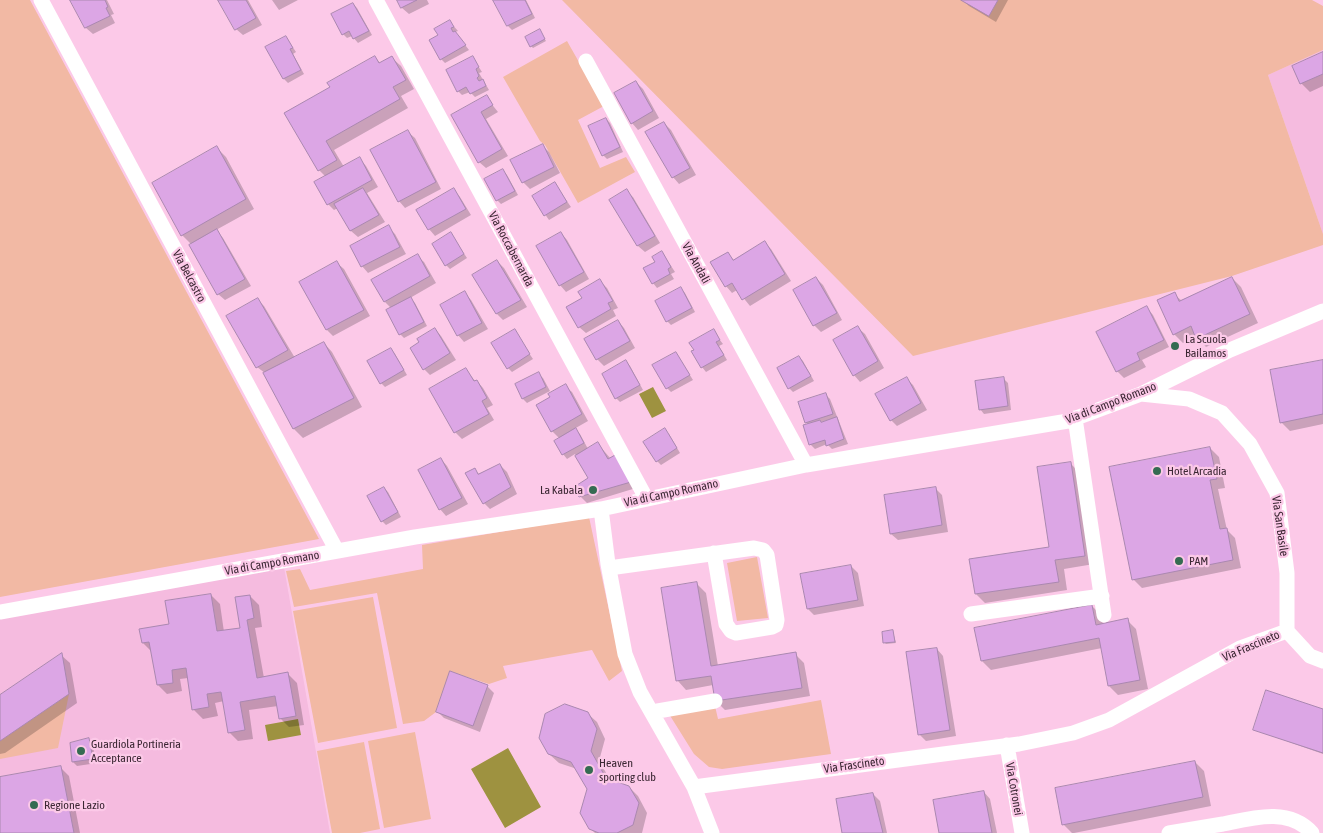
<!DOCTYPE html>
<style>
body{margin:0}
canvas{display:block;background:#fcc9e8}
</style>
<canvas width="1323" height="833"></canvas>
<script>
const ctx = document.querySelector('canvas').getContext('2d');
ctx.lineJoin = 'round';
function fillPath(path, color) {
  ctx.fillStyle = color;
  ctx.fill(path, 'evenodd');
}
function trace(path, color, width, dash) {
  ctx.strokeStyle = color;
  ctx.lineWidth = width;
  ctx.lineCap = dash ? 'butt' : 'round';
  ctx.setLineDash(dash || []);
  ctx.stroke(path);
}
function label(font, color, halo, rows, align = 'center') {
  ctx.font = font + ' "Asap Condensed",sans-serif';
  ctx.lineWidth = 4.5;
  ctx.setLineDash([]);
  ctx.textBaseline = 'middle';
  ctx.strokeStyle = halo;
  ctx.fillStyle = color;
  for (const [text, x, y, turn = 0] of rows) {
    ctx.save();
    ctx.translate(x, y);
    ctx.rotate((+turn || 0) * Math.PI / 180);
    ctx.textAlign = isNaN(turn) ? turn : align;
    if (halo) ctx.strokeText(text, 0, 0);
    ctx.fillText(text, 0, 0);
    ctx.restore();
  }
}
fillPath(new Path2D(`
 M1323 50V234L1268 75Z
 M284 567 330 833H0V619Z`), '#f5bbdf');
fillPath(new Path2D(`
 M0 0H30L319 539 0 597Z
 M562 0H1312L1323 6V50L1268 75 1323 234V245L1232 276 913 356Z
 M567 41 604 106 578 120 600 168 626 157 635 172 578 203 545 145 540 141 503 77Z
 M589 517 622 671 609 681 592 650 503 666 507 678 489 684 451 672 436 712 424 721 403 724 377 593 294 607 286 571 300 569 310 590 423 569 422 545Z
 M757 557 768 618 737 621 727 563Z
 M373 597 397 728 318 743 293 611Z
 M69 694 58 748 0 759V741Z
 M821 700 831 754 722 769 709 767 694 754 669 714 715 706 718 719Z
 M415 732 431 819 384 828 368 741Z
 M364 742 380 829 360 833H332L317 751Z`), '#f2b9a4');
fillPath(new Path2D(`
 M653 387 666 411 652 418 639 394Z
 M298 719 301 735 268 741 265 725Z
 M508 748 541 807 505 828 471 769Z`), '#9e9240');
fillPath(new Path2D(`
 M72 0H107L114 14 111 15 115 23 93 34 86 28Z
 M220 0H248L262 25 243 35 236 29Z
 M272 0H298L279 10Z
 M398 0H427L429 4 409 14 402 8Z
 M495 0H526L535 18 512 30 508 26Z
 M963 0H1008L996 22 969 6Z
 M353 4 357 8 372 35 358 43 352 36 347 38 343 34Z
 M450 22 458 31 455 32 469 50 445 63 441 59 439 36Z
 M540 31 546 41 533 48 531 46Z
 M286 37 296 52 293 54 304 74 288 83 284 79 267 48Z
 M1323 53V86L1310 92 1301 83Z
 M375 57 381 64 392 58 401 66 414 89 401 96 408 108 334 150 344 167 360 159 366 166 378 187 367 193 385 222 358 237 351 231 338 208 334 210 328 204 326 177 319 170 332 88Z
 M473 58 482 72 479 73 489 90 475 97 470 92 462 95 458 91Z
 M636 82 643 89 659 118 638 130 632 123Z
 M486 97 498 112 486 119 508 156 486 168 479 162 453 116Z
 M606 119 610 123 623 152 607 159 603 155Z
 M664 123 671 130 696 175 679 184 673 177Z
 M408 132 415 138 441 189 405 208 399 201Z
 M542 145 549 152 560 173 530 189 523 182Z
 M217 148 226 157 254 209 216 230 223 238 251 286 225 300 218 294 192 245 182 235Z
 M503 171 507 175 518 195 501 204 497 200Z
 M555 184 571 207 549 220 533 197Z
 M454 190 460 197 471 215 435 236 429 229Z
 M626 191 633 197 660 243 645 252 638 246 611 200Z
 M388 227 395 234 406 254 368 273 362 266Z
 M561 233 567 240 589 279 566 292 560 285Z
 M451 234 467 258 450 269 446 265Z
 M764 242 771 249 791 281 750 306 737 290 732 293 726 286 727 253 734 260Z
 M662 252 675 272 671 274 674 279 657 288 653 283 656 262Z
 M417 256 424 262 436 283 410 298 415 303 427 326 404 338 400 334 392 309 385 302Z
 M497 261 504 268 527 307 503 320 497 314Z
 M337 263 344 269 370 316 333 336 327 330 301 282Z
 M816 278 823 285 842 320 821 332 814 325Z
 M1232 278 1241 287 1258 323 1206 347 1197 337 1183 343 1174 334V294L1182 301Z
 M600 281 607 288 618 308 613 310 616 316 586 333 579 327 584 299Z
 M681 289 685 293 695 312 671 325 667 321Z
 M465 293 471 300 488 329 464 342 458 335Z
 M258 300 264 306 295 358 324 343 332 352 362 407 303 438 294 429 265 373 257 367Z
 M1147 308 1153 315 1169 347 1142 360 1146 367 1124 378 1117 371Z
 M618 321 624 328 635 348 604 366 597 359Z
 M858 328 865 334 884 368 860 382 854 375Z
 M435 329 441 336 456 360 430 375 424 369Z
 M514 331 533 359 512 372 508 368Z
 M713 331 723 344 719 346 727 360 706 372 702 367Z
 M391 349 395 354 407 375 385 387 381 383Z
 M676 353 693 380 671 392 667 388Z
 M799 357 803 361 814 381 793 392 789 388Z
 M1323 361V424L1290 431 1281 422Z
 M626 362 630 366 643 390 620 402 616 398Z
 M466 370 476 382 477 381 483 388 493 405 487 408 494 420 462 439 455 432Z
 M538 374 543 378 550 391 527 403 523 399 516 385Z
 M1003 378 1008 383 1011 410 984 414 980 409Z
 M907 379 913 385 927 410 897 426 891 420Z
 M565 386 572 392 588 421 574 429 580 434 588 449 598 444 636 488 587 503 580 496 590 479 575 454 567 459 563 454 555 441 560 439 552 431V397Z
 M826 395 830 399 848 444 832 449 827 444 815 449 810 444 809 425 806 422Z
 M669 434 680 453 661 465 657 461Z
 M1210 448 1219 457 1225 488 1218 489 1227 530 1235 538 1241 568 1142 588 1133 579Z
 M441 459 447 466 468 504 446 516 440 509Z
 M1071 464 1080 473 1094 564 1064 569 1067 590 985 603 976 594 1051 548Z
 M500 465 507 472 517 494 490 509 484 503 474 469 480 475Z
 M384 488 388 492 401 517 386 525 382 521Z
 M935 488 942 495 948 532 898 540 891 534Z
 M851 566 858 573 864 606 814 615 808 609Z
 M697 584 706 593 718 666 795 654 804 663 810 696 725 710 716 701 713 685 686 690 678 681Z
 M211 595 220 604 224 632 241 629 250 596 259 605 262 627 255 628 264 678 288 674 297 683 304 725 289 727 280 718 278 706 249 710 253 739 238 741 229 732 224 701 215 703 218 716 203 719 194 710 188 678 180 679 182 691 167 694 158 685 152 652 143 643 170 625Z
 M1092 606 1101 615 1103 625 1127 620 1136 629 1148 689 1118 695 1109 686 1102 648 991 670 982 661Z
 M893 632 896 643 886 644 884 642Z
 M937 649 943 656 956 736 926 741 919 734Z
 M61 655 70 663 77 703 5 753 0 754V696Z
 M451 673 488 687 494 693 480 732 444 718 437 711Z
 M1323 710V754L1255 730Z
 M587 713 597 722 605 739 599 761 611 781 629 787 638 796 647 813 642 833H595L590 828 588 788 577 769 559 763 549 754Z
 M88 740 92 744 97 763 77 766 73 762Z
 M1195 762 1204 771 1211 806 1074 833H1072L1063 824Z
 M60 767 69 776 80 833H0V778Z
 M984 792 990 799 997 833H940Z
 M873 794 880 801 887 833H844Z`), '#0003');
const building = new Path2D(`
 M70 0H105L108 7 106 8 110 16 85 28Z
 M218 0H246L256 18 235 30Z
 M397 0H417L401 8Z
 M493 0H525L532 14 507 26Z
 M961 0H998L989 16Z
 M353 3 369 31 353 39 349 31 342 35 331 14Z
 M450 20 454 27 451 28 453 32 455 31 466 45 440 60 429 40 438 35 434 29Z
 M540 29 545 39 530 47 525 37Z
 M286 36 293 48 290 49 301 70 283 79 265 47Z
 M1323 52V74L1300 84 1292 66Z
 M375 56 379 63 392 56 406 80 393 87 400 99 326 141 337 160 318 171 284 113 330 87 327 83Z
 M473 56 479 67 476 69 479 76 477 78 479 81 483 79 486 86 470 94 466 87 457 92 446 70Z
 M636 81 653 111 631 124 614 93Z
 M487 95 493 105 481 112 502 149 478 163 451 115Z
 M606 118 620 147 602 156 588 126Z
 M664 122 690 168 672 178 645 132Z
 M408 130 436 182 398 202 370 150Z
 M543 144 554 167 522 183 510 160Z
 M217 146 246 199 181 236 152 183Z
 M360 157 372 180 327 205 314 182Z
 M503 169 515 191 496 201 484 179Z
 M555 182 567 202 544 216 532 196Z
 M363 188 379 215 350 231 334 204Z
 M454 188 466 209 428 230 416 210Z
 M627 189 655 236 637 246 609 200Z
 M389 225 400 247 361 267 350 246Z
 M217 229 245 279 217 295 189 245Z
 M451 232 464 254 445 266 432 244Z
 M561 232 584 272 559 286 536 246Z
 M765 241 785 274 742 300 732 283 725 287 710 262 728 252 733 260Z
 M662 251 671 267 668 269 670 274 652 284 643 268 655 262 652 257Z
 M418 254 430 276 384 302 371 280Z
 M497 260 521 300 496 314 472 275Z
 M337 261 364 310 326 330 299 282Z
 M816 277 837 313 813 326 793 290Z
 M1232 277 1250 314 1196 339 1191 326 1173 335 1157 300 1175 292 1179 301Z
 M600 279 613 301 608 303 611 309 578 328 566 307 582 298 578 292Z
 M681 287 692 308 666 322 655 301Z
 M465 291 482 323 457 336 440 305Z
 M411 297 424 322 399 335 386 310Z
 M258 298 288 350 256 368 226 316Z
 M1147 306 1164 340 1137 353 1140 360 1116 372 1096 332Z
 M618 320 630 341 596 360 584 339Z
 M858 326 878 361 853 376 833 340Z
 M435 328 450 353 423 370 410 348 419 342 417 339Z
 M515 329 530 354 507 369 491 343Z
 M714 329 720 340 716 342 724 355 701 368 691 351 694 350 689 343Z
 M324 342 354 398 293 429 263 373Z
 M391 348 404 370 380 384 367 361Z
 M676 352 690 375 666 389 652 365Z
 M799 356 811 376 788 389 777 368Z
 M626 360 640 385 615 399 602 374Z
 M1323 360V414L1280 423 1270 370Z
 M466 368 474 381 477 380 487 398 482 401 489 414 454 433 429 389Z
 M539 372 546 387 522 399 515 384Z
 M907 377 921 403 890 421 875 394Z
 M1004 377 1008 406 979 410 975 381Z
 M566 384 582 414 551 432 536 405 550 397 548 394Z
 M826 393 833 414 805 423 798 402Z
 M837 417 844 439 826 446 825 440 809 445 803 425 820 420 821 422Z
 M576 428 584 443 562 455 554 441Z
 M665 428 677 448 656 462 643 442Z
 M598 442 608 459 615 455 631 482 579 497 574 487 588 478 575 456Z
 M1210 447 1217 479 1210 480 1220 529 1227 528 1233 560 1132 580 1109 467Z
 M441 458 462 498 439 510 418 470Z
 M1071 462 1085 556 1055 560 1059 582 975 594 969 559 1049 547 1037 467Z
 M500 464 511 487 483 504 465 473 475 468 478 474Z
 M384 487 398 512 381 522 367 496Z
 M936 487 942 525 890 534 884 495Z
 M851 565 858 600 807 609 800 574Z
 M697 582 711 666 796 652 802 688 715 701 711 676 676 681 661 588Z
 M211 594 217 631 240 628 235 597 250 595 254 618 247 620 257 678 288 672 296 716 279 719 275 696 240 702 245 730 228 733 221 692 207 694 209 707 192 710 186 668 172 670 173 683 157 685 149 642 142 643 139 629 169 624 165 601Z
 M1092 605 1096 625 1128 618 1140 680 1108 686 1099 638 981 661 974 628Z
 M893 630 895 642 883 643 882 632Z
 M937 648 950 730 918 735 906 652Z
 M62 653 69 694 0 741V695Z
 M450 671 488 685 473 726 436 712Z
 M1266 690 1323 709V753L1253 730Z
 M565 704 588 712 597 729 591 751 606 778 629 786 639 803 633 825 617 833H599L589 829 580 813 587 789 571 762 548 754 539 738 545 714Z
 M89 738 93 759 72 762 70 743Z
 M1195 761 1203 797 1062 825 1055 788Z
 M61 766 74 833H0V777Z
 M984 791 992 833H939L933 800Z
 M873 793 883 833H842L836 799Z`);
fillPath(building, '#dca6e5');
trace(building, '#aa88b0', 1);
trace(new Path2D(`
 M41 0 337 551
 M376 0 646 498
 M586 61 806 465
 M1141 394 1189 399 1222 413 1250 444 1277 493 1287 573V631L1310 656 1323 661
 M1075 418 1104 615
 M601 509 608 564 625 654 640 692 694 787 1019 744 1073 733 1109 720 1240 648 1287 631
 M609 568 754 548 763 550 767 555 777 620 776 625 772 627 736 633 731 631 726 624 714 553
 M0 612 415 537 601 509 806 465 1068 421 1141 394 1230 350 1323 311
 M971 614 1102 596
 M652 712 715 701
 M1007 745 1022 833
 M694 787 712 833
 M1169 833C1187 830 1205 827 1223 824 1252 818 1289 807 1312 833`), '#fff', 15);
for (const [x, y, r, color] of [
 [1175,346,5,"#356b52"],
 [1157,471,5,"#356b52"],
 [593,490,5,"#356b52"],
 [1179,561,5,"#356b52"],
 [81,751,5,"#356b52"],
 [589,770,5,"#356b52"],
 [34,805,5,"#356b52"]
]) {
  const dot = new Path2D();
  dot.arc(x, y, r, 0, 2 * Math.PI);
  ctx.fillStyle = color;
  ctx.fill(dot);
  trace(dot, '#fcc9e8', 2);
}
label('12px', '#3b2733', '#fcc9e8', [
 ["Via Roccabernarda",511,249,62],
 ["Via Andali",696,263,61],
 ["Via Belcastro",189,276,62],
 ["Via di Campo Romano",1111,403,-21],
 ["Via di Campo Romano",671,493,-12],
 ["Via San Basile",1280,526,82],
 ["Via di Campo Romano",272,563,-10],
 ["Via Frascineto",1251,646,-23],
 ["Via Frascineto",854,765,-8],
 ["Via Cotronei",1014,789,80]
]);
label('12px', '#3b2733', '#fcc9e8', [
 ["La Scuola",1185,339],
 ["Bailamos",1185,353],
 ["Hotel Arcadia",1167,471],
 ["La Kabala",583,490,"right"],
 ["PAM",1189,561],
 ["Guardiola Portineria",91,744],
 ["Acceptance",91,758],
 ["Heaven",599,763],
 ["sporting club",599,777],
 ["Regione Lazio",44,805]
], 'left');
</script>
